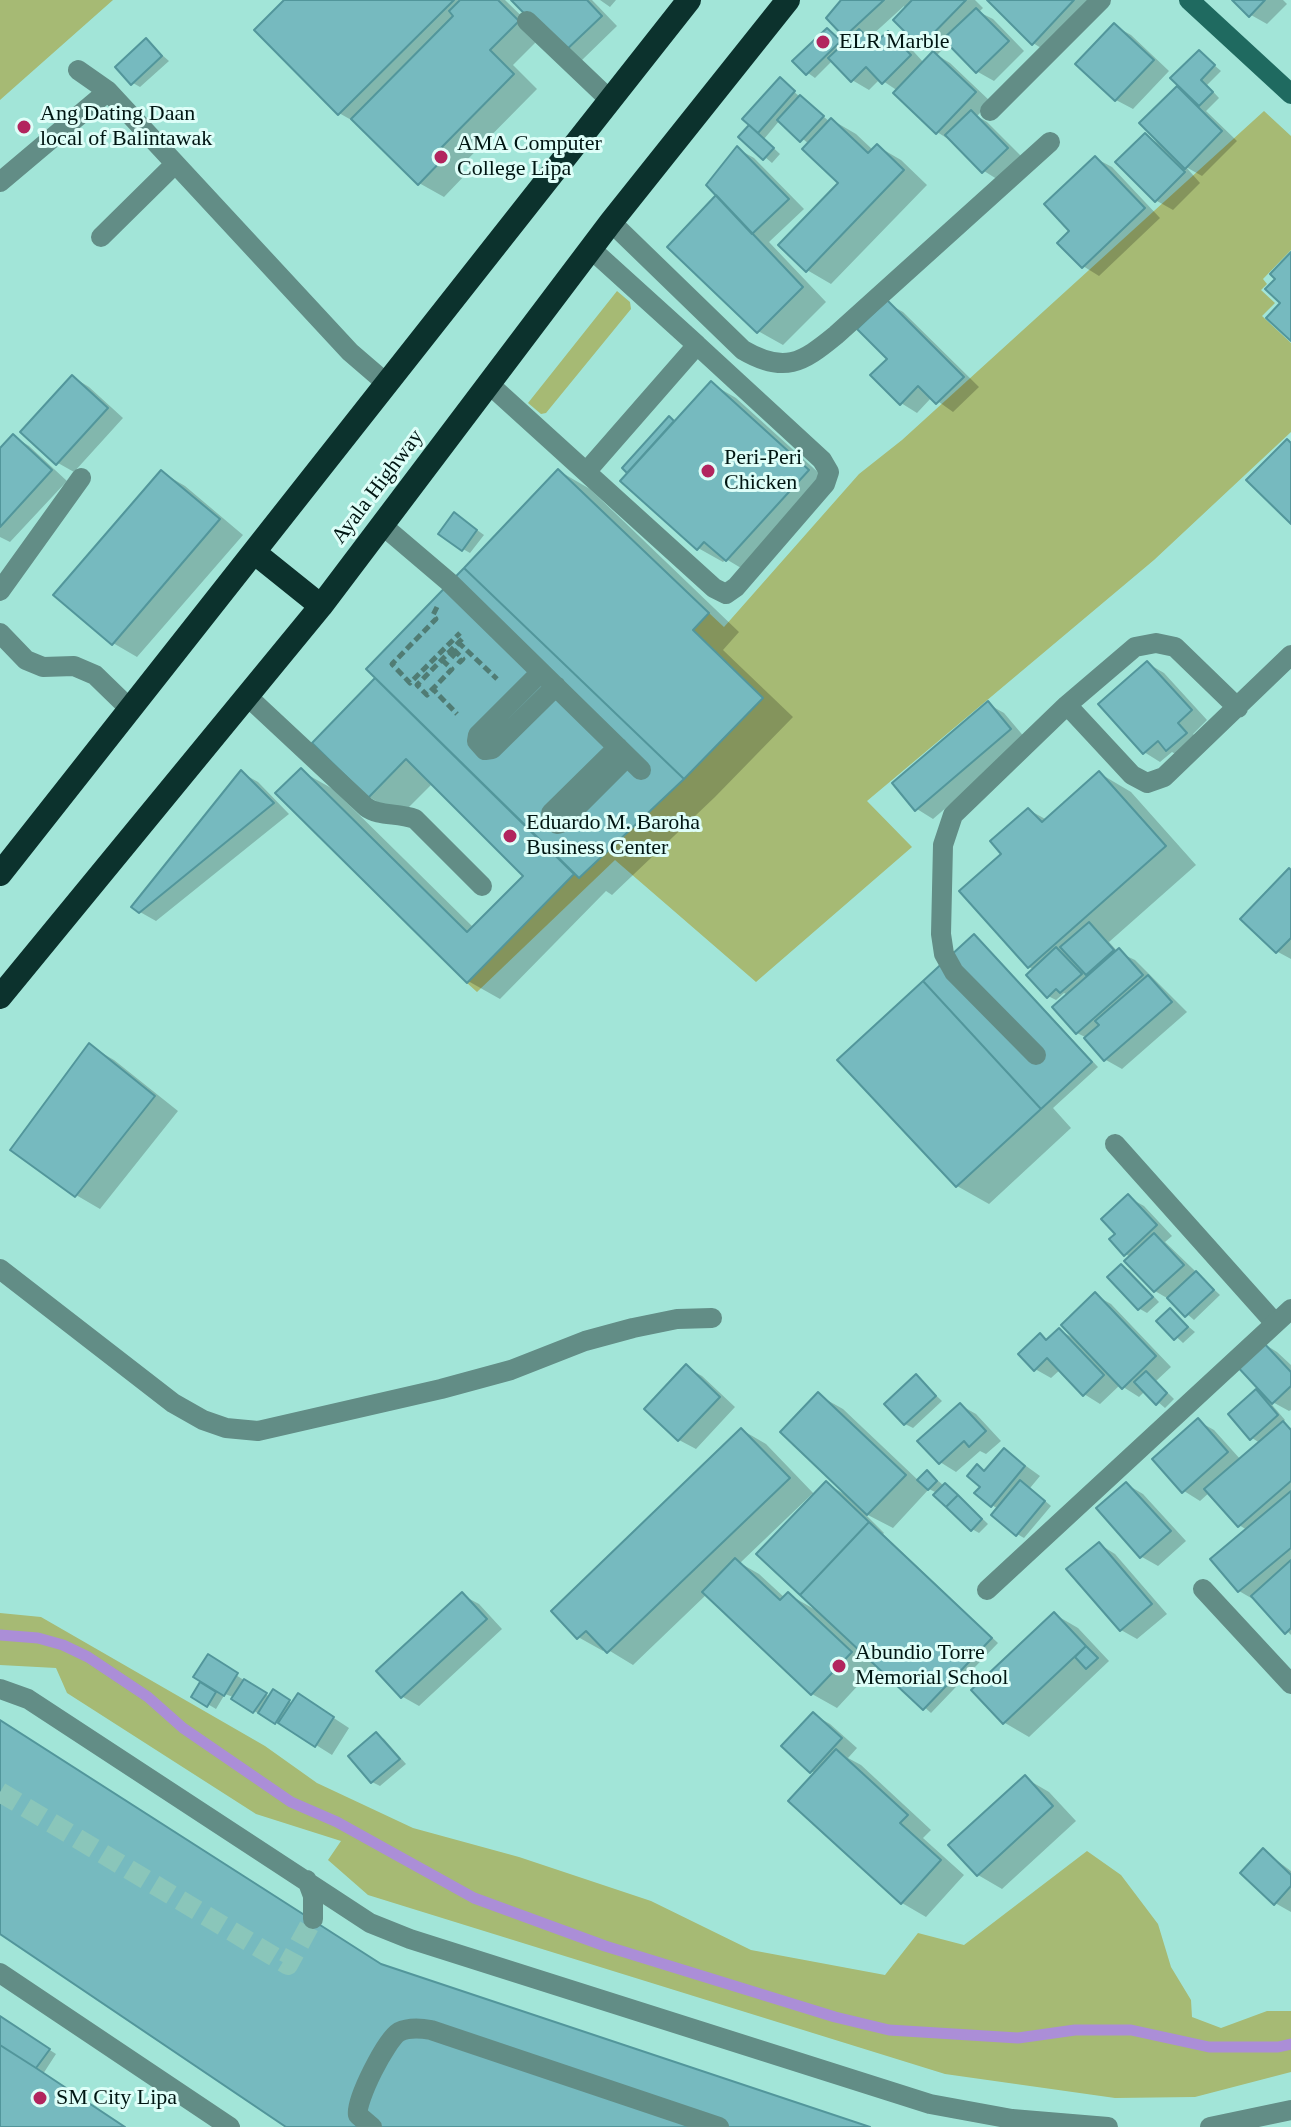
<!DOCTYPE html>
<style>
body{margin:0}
canvas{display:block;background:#a2e5d8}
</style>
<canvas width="1291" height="2127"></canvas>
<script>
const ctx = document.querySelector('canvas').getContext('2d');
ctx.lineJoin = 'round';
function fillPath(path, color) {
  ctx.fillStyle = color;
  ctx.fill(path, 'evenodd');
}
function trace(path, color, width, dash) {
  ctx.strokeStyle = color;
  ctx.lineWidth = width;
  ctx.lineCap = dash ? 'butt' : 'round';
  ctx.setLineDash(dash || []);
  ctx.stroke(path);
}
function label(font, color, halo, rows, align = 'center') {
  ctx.font = font + ' "Times New Roman",serif';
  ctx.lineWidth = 6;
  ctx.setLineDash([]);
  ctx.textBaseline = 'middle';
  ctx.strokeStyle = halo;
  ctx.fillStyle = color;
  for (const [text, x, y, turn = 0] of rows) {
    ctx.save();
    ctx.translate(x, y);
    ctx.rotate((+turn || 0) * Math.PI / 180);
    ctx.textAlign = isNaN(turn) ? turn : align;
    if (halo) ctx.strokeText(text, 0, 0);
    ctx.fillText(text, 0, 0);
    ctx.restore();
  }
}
fillPath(new Path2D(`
 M0 0H113L0 100Z
 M1264 111 1291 136V250L1263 279 1267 284 1261 290 1275 303 1262 316 1291 343V432L1154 560 867 801 912 847 756 982 615 860 477 992 467 983 574 874 579 878 684 779 763 698 693 630 709 613 724 627 859 474 902 440Z
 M617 291 630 302 631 309 546 413 541 414 528 403Z
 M0 1613 41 1617 265 1746 317 1783 413 1828 519 1857 651 1901 751 1950 885 1975 918 1933 964 1945 1087 1851 1121 1875 1158 1924 1171 1967 1191 2000 1192 2017 1221 2028 1267 2011H1291V2072L1195 2097 1115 2098 945 2074 368 1895 328 1860 341 1841 256 1814 67 1693 56 1668 0 1665Z`), '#a6ba74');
fillPath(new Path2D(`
 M287 0H505L542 36 513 65 537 89 460 167 467 173 444 197 419 183 360 125 339 113Z
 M514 0H592L617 26 581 61Z
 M600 0H616L610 7Z
 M844 0H975L983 8 979 12 993 19 1024 51 994 81 978 72 949 43 937 55 950 63 991 102 977 116 987 122 1023 158 1000 181 984 171 953 142 937 132 898 91 880 79 869 90 852 80 833 60 815 78 808 73 827 30 845 45 851 39 845 36ZM904 6 922 45 934 52 924 63 905 42 888 33 878 43 870 37Z
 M989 0H1099L1049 53 1033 43Z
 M1235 0H1283L1287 4 1267 24 1251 15Z
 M1115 26 1131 35 1169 71 1133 109 1116 100 1078 64Z
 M146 41 169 61 140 87 133 83Z
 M1199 52 1221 71 1207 85 1219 98 1206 111 1237 141 1202 176 1186 167 1200 183 1173 210 1157 201 1118 162 1145 135 1161 145 1177 89 1188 95Z
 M780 80 830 122 832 120 856 134 873 150 877 146 901 160 927 185 831 284 807 270 841 183 809 144 780 120 764 139 780 154 772 163 741 137Z
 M738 149 754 158 804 209 769 242 826 302 783 345 758 331 718 195Z
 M1095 158 1112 167 1160 218 1099 276 1083 266 1072 231Z
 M887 303 903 312 979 387 953 412 932 397 917 413 901 403 889 359Z
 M73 377 89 387 123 418 74 472 58 463Z
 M712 384 736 398 832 485 751 574 726 559 723 562 698 548 624 468 669 419 676 422Z
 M13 436 29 446 67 481 10 542 0 537V451Z
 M559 471 590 489 739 632 723 650 793 717 715 797 612 895 606 891 500 999 468 981 301 771 333 789 474 928 526 876 433 783 401 815 369 797 314 743 378 678Z
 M161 472 185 486 243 535 137 657 113 643Z
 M462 519 484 535 470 553 463 549Z
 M1147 663 1164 673 1207 720 1193 734 1202 743 1184 759 1172 752 1160 762 1144 752Z
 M988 704 1004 713 1026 739 933 819 917 809Z
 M242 773 258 782 289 814 156 921 140 912Z
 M1099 773 1131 792 1196 865 1109 942 1118 952 1135 960 1187 1012 1122 1069 1106 1060 1087 1038 1077 1033 1068 995 1064 993 1056 1000 1048 996 1034 970 1029 967 1004 854 1029 810 1047 820Z
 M1291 872V959L1278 952 1243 919Z
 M974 937 981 941 1098 1067 1053 1108 1071 1128 989 1204 957 1186Z
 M90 1046 114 1060 178 1111 100 1209 76 1195Z
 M1128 1197 1144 1206 1172 1236 1165 1242 1220 1295 1194 1320 1172 1301 1155 1291 1131 1257 1125 1254 1118 1234Z
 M1122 1266 1129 1270 1159 1302 1147 1313 1140 1309 1110 1277Z
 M1095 1295 1111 1304 1171 1367 1156 1381 1174 1399 1165 1408 1145 1391 1139 1397 1120 1385 1100 1404 1084 1394 1061 1369 1051 1378 1035 1369 1040 1336 1049 1341 1060 1330 1076 1340Z
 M1170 1311 1195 1332 1183 1343 1159 1321Z
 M1261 1342 1277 1352 1291 1365V1410L1289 1411 1267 1399 1285 1420 1282 1423 1291 1428V1635L1258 1602 1239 1591 1247 1530 1239 1525 1210 1492 1200 1501 1184 1491 1198 1421 1214 1430 1241 1460 1260 1443 1252 1438 1257 1392 1269 1399Z
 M686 1367 702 1376 735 1407 696 1449 679 1440 646 1409Z
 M917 1377 942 1401 913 1428 905 1424Z
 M818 1395 843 1409 919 1481 927 1473 934 1477 944 1486 953 1490 988 1524 979 1533 972 1529 937 1493 929 1489 893 1528 864 1513 884 1533 883 1534 998 1643 931 1713 877 1665 837 1708 812 1694 707 1594 633 1665 605 1648 603 1651 578 1637 742 1430 766 1444 815 1495 827 1484 846 1495ZM812 1494 814 1496 819 1612 788 1594 785 1598 759 1574 740 1563Z
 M960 1405 976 1414 1001 1441 986 1454 980 1451 956 1472 940 1462Z
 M1004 1450 1040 1476 1030 1488 1051 1506 1024 1538 1017 1534 998 1509 992 1505 977 1467 986 1472Z
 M1126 1484 1143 1494 1186 1541 1158 1566 1142 1557Z
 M1099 1544 1115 1554 1167 1614 1137 1639 1121 1630Z
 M462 1595 479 1604 502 1629 419 1706 403 1697 379 1672Z
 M1054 1614 1078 1628 1109 1661 1029 1737 1005 1723 974 1690Z
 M208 1657 270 1697 274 1692 293 1704 314 1705 349 1728 332 1755 284 1725 263 1714 262 1716 233 1697 225 1694 216 1709 194 1696 203 1681Z
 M814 1715 830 1724 857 1748 848 1758 861 1765 931 1830 923 1838 964 1875 926 1917 902 1903 816 1774 811 1771Z
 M377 1735 384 1739 406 1764 380 1786 372 1782 351 1757Z
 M1025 1778 1049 1792 1076 1821 1002 1889 978 1875Z
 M1264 1851 1291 1871V1912L1275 1903Z
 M0 2018 56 2054 43 2074 125 2127H0Z`), '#0003');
trace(new Path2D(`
 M0 1635 38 1638 63 1645 88 1657 148 1697 183 1728 291 1802 337 1822 474 1898 605 1946 835 2017 889 2030 1018 2038 1075 2030H1131L1209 2047H1278L1291 2044`), '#ab8ed7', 11);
const building = new Path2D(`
 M284 0H454L338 115 254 30Z
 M460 0H498L519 21 490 50 514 74 437 152 444 158 418 185 351 119 453 16 449 11Z
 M511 0H587L602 16 563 53Z
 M841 0H884L844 37 826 18Z
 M912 0H966L920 47 893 20Z
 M987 0H1074L1032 45Z
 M1232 0H1265L1249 17Z
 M976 8 1009 41 976 73 943 39Z
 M1114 23 1154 60 1115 101 1075 64Z
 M827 28 841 41 806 75 792 61Z
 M859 29 874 44 888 31 911 55 882 84 866 67 851 82 828 58Z
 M146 38 162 56 131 85 115 67Z
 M1199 50 1215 65 1201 80 1213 92 1199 106 1170 78Z
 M933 51 976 92 936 134 893 93Z
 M780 77 795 91 758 133 742 119Z
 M1177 86 1222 131 1185 169 1139 123Z
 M800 95 824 116 800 142 777 120Z
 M971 110 1008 148 982 173 945 135Z
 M831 118 868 153 877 144 904 170 806 272 778 245 838 183 802 149Z
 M749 125 774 148 763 160 738 137Z
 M1145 133 1185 172 1155 202 1115 162Z
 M737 146 789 199 752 234 706 185Z
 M1095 156 1145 208 1082 268 1057 243 1069 231 1044 204Z
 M716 195 803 287 757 333 667 247Z
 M1291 252V341L1266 318 1280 303 1265 289 1275 279 1270 274Z
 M887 300 964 377 936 404 918 386 900 405 870 375 887 359 857 329Z
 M72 375 108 408 56 465 20 432Z
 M711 381 809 470 726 561 704 542 697 550 620 481Z
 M669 416 674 421 627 473 622 468Z
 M13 434 52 470 0 527V448Z
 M1287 439 1291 443V524L1246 480Z
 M558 469 709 613 693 630 763 698 684 779 464 568Z
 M161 470 220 519 112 645 53 595Z
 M454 512 477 530 462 551 438 534Z
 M464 568 684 779 579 878 366 669Z
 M1147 661 1192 710 1178 723 1187 733 1166 751 1158 741 1143 754 1098 704Z
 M375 678 574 874 467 983 275 793 301 768 467 932 523 876 406 759 368 798 312 743Z
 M988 701 1011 729 915 811 892 783Z
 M241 770 274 803 139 913 131 907Z
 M1099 771 1166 846 1028 968 959 891 1001 854 990 841 1028 808 1042 822Z
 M1289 868 1291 870V938L1276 953 1240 919Z
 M1089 922 1114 950 1086 975 1060 947Z
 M974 934 1092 1062 1041 1109 923 981Z
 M1056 947 1082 974 1060 993 1056 989 1047 998 1026 975Z
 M1119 948 1143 975 1076 1034 1052 1007Z
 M1148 975 1172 1002 1104 1061 1084 1038 1099 1025 1095 1021Z
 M923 981 1041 1109 956 1187 837 1060Z
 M89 1043 155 1096 75 1197 10 1150Z
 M1128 1194 1157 1225 1124 1256 1109 1239 1115 1234 1101 1219Z
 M1154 1233 1184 1265 1154 1292 1124 1261Z
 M1121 1264 1153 1297 1138 1310 1107 1277Z
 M1196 1271 1214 1290 1185 1317 1167 1298Z
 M1095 1292 1156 1356 1122 1389 1061 1325Z
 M1170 1308 1188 1327 1174 1340 1156 1321Z
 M1059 1328 1104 1375 1083 1396 1047 1358 1034 1371 1018 1354 1040 1333 1046 1340Z
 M1261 1340 1291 1372V1386L1272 1404 1235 1364Z
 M686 1364 720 1397 678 1441 644 1409Z
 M1146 1371 1167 1393 1156 1405 1134 1382Z
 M916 1374 936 1396 904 1425 884 1404Z
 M1256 1389 1278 1415 1250 1440 1228 1414Z
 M818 1392 906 1475 867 1515 780 1432Z
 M960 1403 986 1431 969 1447 964 1441 939 1464 917 1441Z
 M1198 1418 1228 1452 1182 1493 1152 1459Z
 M1283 1421 1291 1430V1481L1238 1527 1204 1489Z
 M741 1428 790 1478 607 1653 586 1631 577 1639 551 1611Z
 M1004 1448 1025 1466 991 1507 974 1493 980 1487 967 1476 977 1464 984 1471Z
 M927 1470 937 1481 928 1490 917 1480Z
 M1020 1480 1045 1501 1016 1536 991 1515Z
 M826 1481 869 1522 800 1595 756 1554Z
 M1126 1482 1171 1531 1140 1558 1096 1508Z
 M945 1483 958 1495 946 1507 933 1495Z
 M1291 1491V1548L1238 1592 1210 1559Z
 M958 1495 982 1519 971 1531 946 1507Z
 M869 1522 992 1638 923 1710 800 1595Z
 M1099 1542 1152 1604 1120 1631 1066 1569Z
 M735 1558 780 1600 788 1592 852 1652 811 1695 702 1592Z
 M1291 1560V1628L1285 1634 1251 1596Z
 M462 1592 487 1619 401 1698 376 1671Z
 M1054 1612 1086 1646 1003 1724 971 1690Z
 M1086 1646 1098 1658 1086 1669 1075 1657Z
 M208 1654 238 1673 224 1696 193 1677Z
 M244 1679 267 1693 253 1713 231 1699Z
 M200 1682 216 1692 207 1707 191 1697Z
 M273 1689 290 1700 275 1724 258 1713Z
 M298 1693 334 1717 315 1747 278 1723Z
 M813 1712 842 1738 810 1773 781 1746Z
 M0 1720 381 1964 870 2127H286L0 1934Z
 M376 1732 400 1759 371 1783 348 1756Z
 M836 1749 908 1815 900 1823 941 1860 901 1904 788 1801Z
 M1025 1775 1053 1806 977 1876 948 1845Z
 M1263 1848 1291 1875V1886L1274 1905 1240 1873Z
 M0 2016 50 2049 36 2068 0 2045Z
 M0 2045 36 2068 125 2127H0Z`);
fillPath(building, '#76babf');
trace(building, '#52969b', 2);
trace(new Path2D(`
 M0 1792 288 1965 313 1919`), '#8ac6ba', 20, [20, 10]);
trace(new Path2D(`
 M437 607 433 615 436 619 392 664 410 683 460 633
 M458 642 497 679
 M449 652 460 662 463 659 452 648
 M442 660 452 669 427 695 417 685 464 637
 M431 687 457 714`), '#507c74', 5, [8, 4]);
trace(new Path2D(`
 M527 21 611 101
 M78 70 108 91 350 352 386 383
 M0 182 108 91
 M611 222 743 350C784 374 802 363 836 335L1050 142
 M101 237 174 165
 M489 384 586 472 697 345 591 249
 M586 472 714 588 726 594 736 587 825 484 829 472 822 460 697 345
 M382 525 449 582 641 770
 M0 591 81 478
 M0 633 26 660 43 667 74 666 95 675 131 710
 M541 672 478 735 477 741 485 750 492 749 556 686
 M247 696 366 807C379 817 398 812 415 819L482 886
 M1067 705 1132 775 1147 783 1164 777 1291 655
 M618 747 551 813V818L557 824 561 823 627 757
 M1036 1055 954 972 944 954 941 934 943 845 953 815 1067 705 1135 647 1156 643 1175 647 1238 708
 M1115 1144 1274 1322
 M0 1269 173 1403 203 1420 226 1428 258 1431 441 1389 511 1370 585 1341 633 1328 677 1319 712 1318
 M1203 1589 1291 1684
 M0 1973 230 2127
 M372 2127 358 2115C355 2101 386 2040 399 2032 409 2027 420 2028 431 2030L719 2127`), '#628d86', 20);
trace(new Path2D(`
 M990 111 1101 0
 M987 1590 1291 1309
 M0 1689 28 1699 370 1923 410 1939 930 2104 1012 2119 1108 2127
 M307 1880 313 1896V1919
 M1210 2127 1291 2110`), '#628d86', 20);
trace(new Path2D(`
 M1189 0 1291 94`), '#1f6a60', 20);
trace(new Path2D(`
 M255 553 321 606
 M0 874 689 0
 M0 997 321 606 611 222 788 0`), '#0c322d', 24);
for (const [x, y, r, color] of [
 [823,42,8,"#b2255e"],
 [24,127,8,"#b2255e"],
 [441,157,8,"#b2255e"],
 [708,471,8,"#b2255e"],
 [510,836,8,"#b2255e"],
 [839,1666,8,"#b2255e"],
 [40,2098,8,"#b2255e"]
]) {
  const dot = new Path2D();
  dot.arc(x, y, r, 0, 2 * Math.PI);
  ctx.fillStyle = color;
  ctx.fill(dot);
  trace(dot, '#defef8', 3);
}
label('22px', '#001512', '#defef8', [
 ["ELR Marble",839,42],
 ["Ang Dating Daan",40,114],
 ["local of Balintawak",40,139],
 ["AMA Computer",457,144],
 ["College Lipa",457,169],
 ["Peri-Peri",724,458],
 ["Chicken",724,483],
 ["Eduardo M. Baroha",526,823],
 ["Business Center",526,848],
 ["Abundio Torre",855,1653],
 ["Memorial School",855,1678],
 ["SM City Lipa",56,2098]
], 'left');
label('22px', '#001512', '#defef8', [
 ["Ayala Highway",378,487,-53]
]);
</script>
